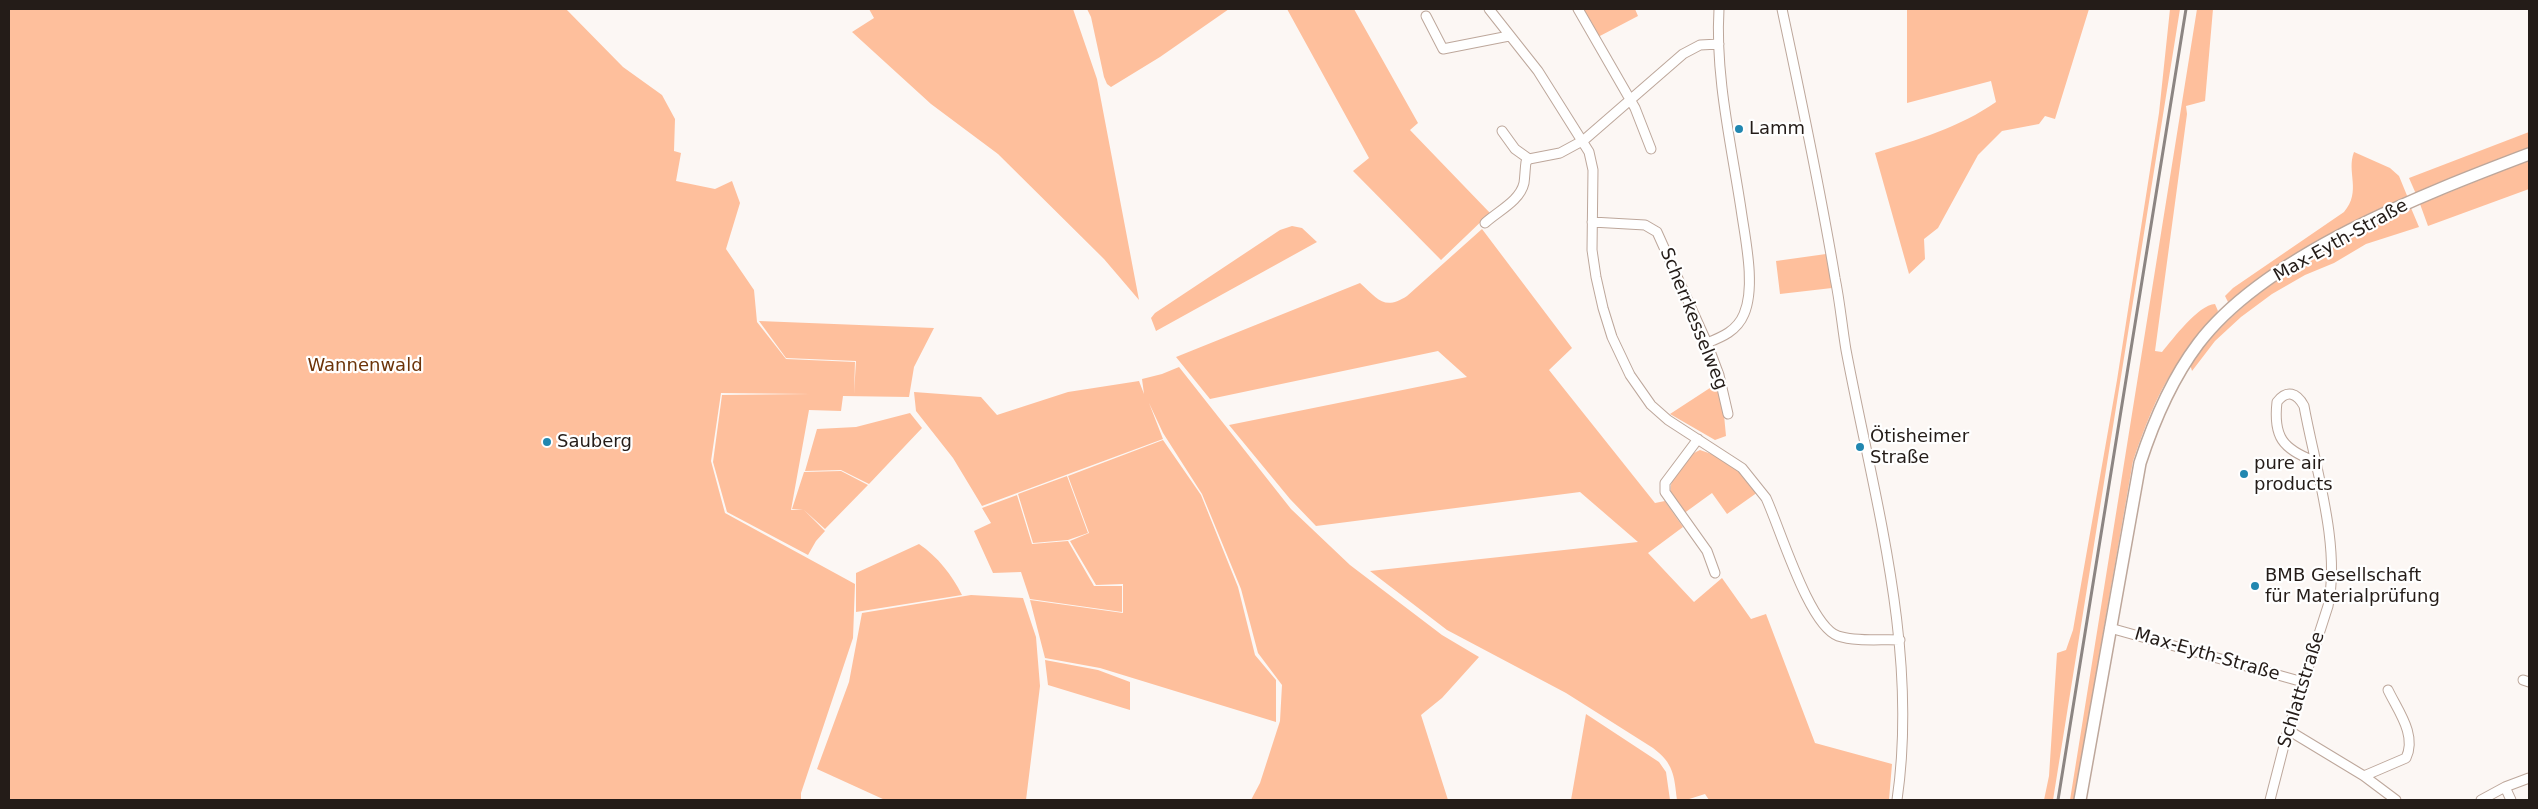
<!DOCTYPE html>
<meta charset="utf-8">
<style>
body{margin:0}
#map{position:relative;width:2538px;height:809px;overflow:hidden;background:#fcf7f4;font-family:"DejaVu Sans",sans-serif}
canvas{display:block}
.frame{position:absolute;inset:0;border:10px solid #241c18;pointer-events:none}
</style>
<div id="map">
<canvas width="2538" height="809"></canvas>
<div class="frame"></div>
</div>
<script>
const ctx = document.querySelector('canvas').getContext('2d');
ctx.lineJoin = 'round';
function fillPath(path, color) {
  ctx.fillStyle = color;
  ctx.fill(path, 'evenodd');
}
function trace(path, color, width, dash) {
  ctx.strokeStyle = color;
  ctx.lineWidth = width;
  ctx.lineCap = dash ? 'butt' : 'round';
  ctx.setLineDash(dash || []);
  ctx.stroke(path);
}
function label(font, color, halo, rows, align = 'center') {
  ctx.font = font + ' "DejaVu Sans",sans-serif';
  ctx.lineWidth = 4.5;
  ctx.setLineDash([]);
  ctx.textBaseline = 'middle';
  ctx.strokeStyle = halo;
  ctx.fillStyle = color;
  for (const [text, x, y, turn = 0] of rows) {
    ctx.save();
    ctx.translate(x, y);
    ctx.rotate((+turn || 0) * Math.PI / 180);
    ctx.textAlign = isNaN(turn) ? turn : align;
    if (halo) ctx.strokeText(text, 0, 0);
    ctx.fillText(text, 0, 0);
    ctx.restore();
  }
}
fillPath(new Path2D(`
 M9 9H566L623 67 662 95 675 119 674 151 681 153 676 181 715 189 732 181 740 203 726 249 754 290 757 322 786 359 855 362 854 394 856 361 786 358 759 321 934 328 914 367 909 397 843 396 841 411 809 410 791 510H803L792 509 804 472 841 471 868 485 825 529 804 510 825 531 816 541 808 555 727 512 713 462 722 395 810 394 721 393 711 461 725 513 855 584 853 638 801 793V800H9Z
 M869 9H1073L1097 79 1139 300 1104 259 998 154 931 104 852 32 874 18Z
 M1087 9H1229L1160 57 1111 87 1107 84 1104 77 1091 17Z
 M1287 9H1354L1418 123 1410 130 1490 213 1441 260 1353 171 1369 158Z
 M1583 9H1635L1638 16 1598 37Z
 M1907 9H2089L2055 119 2045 116 2039 124 2002 131 1978 155 1938 228 1924 239 1925 259 1909 274 1875 153C1917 140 1960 127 1996 102L1991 81 1907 103Z
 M2170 9H2180L2053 800H2044L2049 776 2057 653 2066 650 2073 630 2117 380 2159 113Z
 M2197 9H2213L2205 101 2186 106 2187 114 2155 351 2162 352C2173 339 2198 305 2215 304L2218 311C2206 332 2187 349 2174 369 2155 398 2144 429 2133 461L2074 800H2070Z
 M2529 132V149L2416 194 2409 178Z
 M2354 152 2390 168 2399 176 2408 198 2277 267 2230 303 2228 302 2225 296 2233 288 2344 212C2362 191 2346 172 2354 152Z
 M2529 160V189L2428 226 2420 204Z
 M2411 208 2419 227 2366 244 2334 263 2305 275 2272 294 2241 317 2215 341 2192 371 2190 364C2245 288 2328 246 2411 208Z
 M1292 226 1302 228 1317 242 1156 331 1151 318 1155 313 1280 230Z
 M1482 229 1572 348 1549 370 1655 503 1665 501 1683 527 1648 553 1694 602 1722 578 1751 619 1766 614 1815 743 1892 764 1889 800H1709L1705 794 1686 800H1677C1674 775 1674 764 1653 748L1566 693 1447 630 1370 571 1638 542 1580 492 1316 526 1290 499 1229 425 1467 377 1438 351 1210 399 1176 357 1360 283C1378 299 1384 311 1407 296Z
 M1826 254 1832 288 1780 294 1776 261Z
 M1179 367 1291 509 1350 565 1442 635 1479 657 1442 698 1421 715 1448 800H1251L1260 783 1280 721 1282 685 1258 653 1241 589 1202 494 1163 433 1149 403 1163 439 982 506 953 458 916 411 914 392 981 397 997 415 1068 392 1139 381 1144 394 1142 379 1162 374Z
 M1716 384 1724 415 1726 436 1715 440 1670 414Z
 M910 413 922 428 869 484 841 470 805 471 817 429 856 427Z
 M1163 440 1201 495 1238 587 1255 655 1276 680V722L1100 668 1045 658 1030 600 1123 613V584L1096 585 1070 541 1089 533 1068 476Z
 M1700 450 1723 458 1733 464 1758 492 1727 514 1712 493 1683 514C1667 492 1666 487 1682 466 1688 458 1691 454 1700 450Z
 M1067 476 1088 533 1068 540 1033 543 1018 494Z
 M1017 495 1032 544 1068 541 1094 586H1122V612L1030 599 1021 572 993 573 974 531 991 523 982 508Z
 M919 544C938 557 952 575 962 595L856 612V573Z
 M971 595 1023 598 1036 637 1040 686 1026 800H885L817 769 849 682 862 613Z
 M1045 660 1098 670 1130 682V710L1048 685Z
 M1586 714 1659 762 1666 772 1670 800H1571Z`), '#febf9c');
const minor = new Path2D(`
 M1489 9 1538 71 1589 152 1593 170 1592 250 1596 277 1603 308 1612 337 1630 375 1651 405 1668 420 1742 468 1766 498C1780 528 1809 626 1838 636 1856 642 1881 639 1900 640
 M1578 9 1635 108 1651 149
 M1782 9C1801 98 1820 188 1835 278 1840 302 1842 326 1846 350 1874 498 1919 649 1897 800
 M1426 16 1443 49 1509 36
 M1502 131 1515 149 1529 159
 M1592 222 1645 225 1657 232 1707 343 1719 375 1728 414
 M1485 223C1498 211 1520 201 1524 183 1525 176 1525 169 1526 162L1529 159 1560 153 1584 140 1683 54 1700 45 1719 44
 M1707 343C1722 337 1737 331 1744 314 1756 286 1745 238 1741 209 1731 143 1715 75 1719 9
 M1698 439 1665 483V492L1707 551 1715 573
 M2110 628 2303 682
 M2523 680 2529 682
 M2288 730 2364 776 2396 800
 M2364 776 2406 758C2417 735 2398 711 2388 690
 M2505 787 2511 800
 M2270 800 2288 730 2328 606C2341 546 2315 467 2304 406 2297 393 2287 389 2277 402 2273 437 2283 449 2314 461
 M2481 800 2505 787 2529 778`);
const tertiary = new Path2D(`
 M2080 800 2140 463C2154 420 2171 380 2198 344 2265 255 2426 193 2529 154`);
trace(minor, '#bda79b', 11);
trace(tertiary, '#bda79b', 14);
trace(minor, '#fff', 9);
trace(tertiary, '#fff', 11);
trace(new Path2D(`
 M2058 800 2186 9`), '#8c8582', 3);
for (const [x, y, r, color] of [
 [1739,129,5,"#2187b0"],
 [547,442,5,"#2187b0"],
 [1860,447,5,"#2187b0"],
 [2244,474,5,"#2187b0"],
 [2255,586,5,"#2187b0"]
]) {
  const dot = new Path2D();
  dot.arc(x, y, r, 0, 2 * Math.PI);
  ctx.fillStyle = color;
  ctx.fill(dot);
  trace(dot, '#fff', 2);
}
label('18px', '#241c18', '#fff', [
 ["Lamm",1749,129],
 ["Ötisheimer",1870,437],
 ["Straße",1870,458],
 ["Sauberg",557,442],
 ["pure air",2254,464],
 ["products",2254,485],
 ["BMB Gesellschaft",2265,576],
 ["für Materialprüfung",2265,597]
], 'left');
label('18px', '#241c18', '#fff', [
 ["Max-Eyth-Straße",2341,241,-29],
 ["Scherrkesselweg",1693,319,68],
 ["Max-Eyth-Straße",2207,655,16],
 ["Schlattstraße",2302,690,-73]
]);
label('18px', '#6c3308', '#fff', [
 ["Wannenwald",365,366]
]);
</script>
